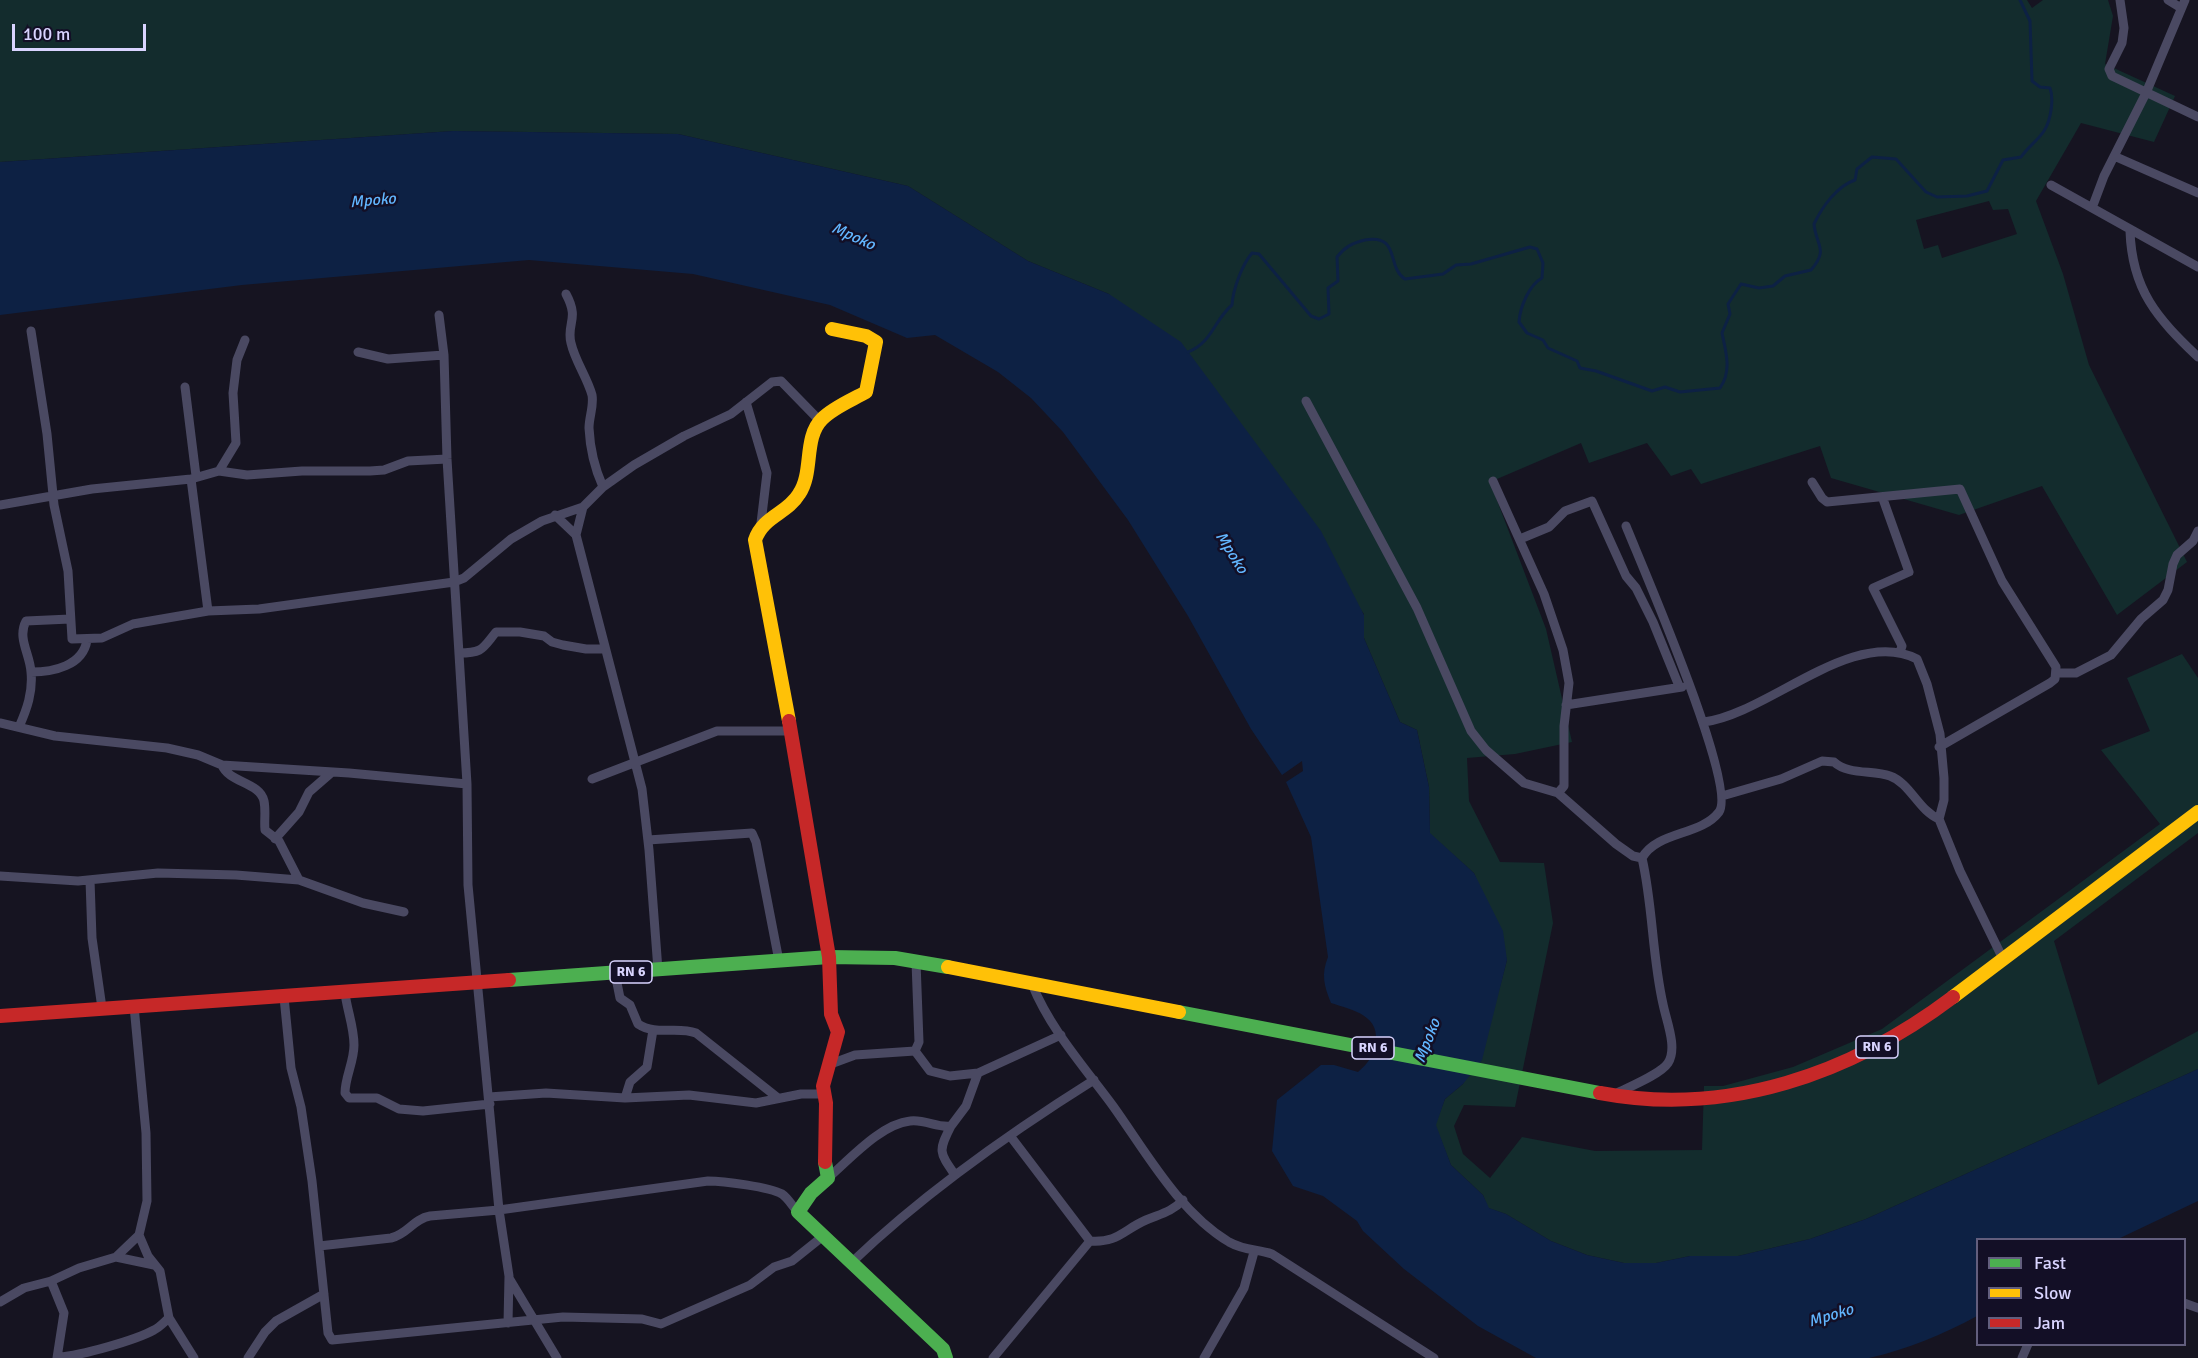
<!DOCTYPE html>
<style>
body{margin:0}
#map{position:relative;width:2198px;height:1358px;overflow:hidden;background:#161421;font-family:Signika,sans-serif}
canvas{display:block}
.legend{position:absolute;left:1976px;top:1238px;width:210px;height:108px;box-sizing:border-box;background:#130f26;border:2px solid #625e7d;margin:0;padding:8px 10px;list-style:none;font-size:18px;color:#d9d4ff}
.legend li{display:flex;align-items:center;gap:12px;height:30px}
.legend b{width:30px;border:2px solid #625e7d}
.scale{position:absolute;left:12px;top:24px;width:134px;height:27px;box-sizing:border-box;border:3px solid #d9d4ff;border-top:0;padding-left:8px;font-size:18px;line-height:21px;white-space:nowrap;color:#d9d4ff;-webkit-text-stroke:4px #130f26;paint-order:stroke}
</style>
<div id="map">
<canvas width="2198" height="1358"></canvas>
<ul class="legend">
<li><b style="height:8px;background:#4caf50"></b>Fast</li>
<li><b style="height:8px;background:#ffc107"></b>Slow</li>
<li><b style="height:8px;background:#c62828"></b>Jam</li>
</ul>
<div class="scale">100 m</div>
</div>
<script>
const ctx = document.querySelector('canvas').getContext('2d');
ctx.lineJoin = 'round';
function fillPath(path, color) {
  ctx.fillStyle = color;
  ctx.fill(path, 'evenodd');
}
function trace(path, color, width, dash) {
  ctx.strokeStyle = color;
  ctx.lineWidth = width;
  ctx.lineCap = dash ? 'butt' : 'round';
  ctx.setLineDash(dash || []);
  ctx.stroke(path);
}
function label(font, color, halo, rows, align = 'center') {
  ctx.font = font + ' Signika,sans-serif';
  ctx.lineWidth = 5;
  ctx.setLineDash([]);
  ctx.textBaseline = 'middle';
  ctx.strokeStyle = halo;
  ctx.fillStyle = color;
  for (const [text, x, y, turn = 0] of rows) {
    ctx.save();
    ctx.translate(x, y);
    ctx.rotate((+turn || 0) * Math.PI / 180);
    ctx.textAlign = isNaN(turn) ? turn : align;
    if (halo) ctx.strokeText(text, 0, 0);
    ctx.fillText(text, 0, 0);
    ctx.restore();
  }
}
fillPath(new Path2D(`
 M0 0H2027L2032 8 2043 0H2108L2113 16 2105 64 2175 96 2154 142 2081 123 2036 201 2063 274 2089 365 2187 562 2117 615 2042 486 1959 515 1831 478 1820 446 1701 484 1691 469 1671 476 1647 443 1589 463 1581 443 1490 482 1546 629 1572 742 1515 754 1467 758 1469 801 1500 862 1544 863 1553 923 1515 1107 1464 1105 1454 1126 1463 1154 1490 1178 1522 1137 1595 1151 1702 1150 1704 1086H1723L1793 1067 1882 1029 2160 824 2101 750 2150 731 2127 678 2182 654 2198 678V833L2054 941 2098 1085 2198 1031V1069L1866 1219 1810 1239 1738 1256H1690L1656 1263H1624L1587 1255 1551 1241 1506 1214 1488 1208 1483 1195 1451 1165 1435 1125 1445 1099 1463 1084 1499 990 1507 960 1474 873 1430 834 1429 787 1417 730 1400 722 1364 638V614L1109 294 1028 261 908 186 678 134 453 131 0 162ZM1989 201 1993 210 2008 209 2017 234 1942 258 1938 245 1924 249 1916 220Z`), '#132c2d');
fillPath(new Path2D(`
 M453 131 678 134 908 186 1028 261 1109 294 1181 342 1321 531 1364 615V638L1400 722 1417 730 1429 787 1430 833 1474 873 1503 931 1507 960 1482 1060 1463 1084 1445 1099 1436 1125 1451 1165 1483 1195 1489 1208 1506 1214 1551 1241 1587 1255 1624 1263H1656L1690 1256H1738L1810 1239 1866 1219 2198 1069V1201L2118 1239 1978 1240 1977 1316C1942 1335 1908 1349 1869 1358H1536L1478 1326 1404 1269 1363 1231 1357 1221 1323 1196 1293 1186 1272 1151 1277 1100 1321 1065H1334L1358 1072C1368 1063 1371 1059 1375 1045 1382 1016 1353 1010 1331 1003 1324 986 1321 974 1328 957L1311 837 1286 782 1303 771 1302 761 1282 775 1251 729 1188 616 1128 520 1063 432 1031 398 998 372 935 335 907 338 830 305 693 274 529 260 242 285 0 315V162Z`), '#0d2144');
trace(new Path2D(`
 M1188 352C1212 343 1214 320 1232 305 1233 289 1242 265 1252 253L1259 254 1311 316 1319 319 1329 314 1328 288 1338 281 1337 257C1345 247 1352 243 1365 240 1401 234 1386 267 1405 279L1443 274 1456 265 1471 264 1530 247 1537 249 1543 263 1542 278C1529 285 1520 307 1519 322L1527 333 1543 340 1548 348 1577 361 1580 368 1596 371 1652 391 1665 387 1680 392 1720 388C1732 371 1726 352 1722 333L1730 314 1728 304 1741 284 1759 288 1773 286 1785 276 1811 270C1829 249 1816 246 1814 224 1822 207 1837 186 1855 180L1857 169 1872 157 1896 159 1926 192 1937 197 1967 196 1987 191 2003 160 2021 157C2028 147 2038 140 2044 131 2051 120 2054 99 2050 88L2040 87 2032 81 2030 21 2020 0`), '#0d2144', 3);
trace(new Path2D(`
 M2120 0 2124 28 2122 43 2109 69 2112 76 2198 117
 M2168 0 2181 8
 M2114 156 2198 193
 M2051 185 2198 267
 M2092 208 2104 176 2146 93 2185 0
 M2130 231C2132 290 2157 318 2198 357
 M566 294C580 320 566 323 571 343 575 361 587 377 592 395 594 406 589 417 589 428 590 449 594 467 603 487
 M439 315 444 355 447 459 467 784 468 885 499 1210 509 1276 508 1323
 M31 331 47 434 54 505 68 571 72 639 102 638 133 624 208 611 259 609 454 582 464 578 511 539 542 521 583 507 603 487 634 465 684 436 731 414 772 382 781 381 820 421
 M358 352 388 359 444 355
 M185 387 196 476
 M1306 401 1417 608 1471 731 1486 750 1524 783 1558 793 1616 844 1633 856 1642 858
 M746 402 767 473 761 523
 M219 471 236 443 233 393 237 360 245 340
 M191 479 208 611
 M1493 481 1544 594 1563 650 1569 683 1564 726V786L1558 793
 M1812 482 1822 498 1827 502 1960 489 2002 581 2056 667 2055 679 2050 683 1939 747
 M1883 499 1909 572 1873 588 1902 646 1900 652
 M0 505 92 489 191 479 219 471 247 475 302 471H370L384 470 408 461 447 459
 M555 515 576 535 642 789 649 850 658 970
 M576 535 583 507
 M1520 539 1549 527 1565 511 1592 501 1626 576 1636 588 1653 622 1679 686
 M459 653C483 653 482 649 496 632H520L544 636 552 642 563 645 586 649H605
 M31 672C53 672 83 666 87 640
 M2057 673H2076L2111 655 2141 619 2163 600 2168 590 2173 564 2177 555 2193 541 2198 531
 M1566 705 1682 687
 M1704 722C1768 714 1853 626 1917 659L1927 684 1940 734 1944 778V800L1939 819 1960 871 2003 959
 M0 723 55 736 167 748 198 755 222 765 349 773 467 784
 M19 727C27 709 33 692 31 672 30 654 17 638 26 621L70 619
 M222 765C229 783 260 782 264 801 266 811 264 821 265 830L279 841 299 880 363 903 404 912
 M592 779 717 731H791
 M1722 796 1781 779 1822 761 1834 762C1848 775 1873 770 1890 776 1910 783 1919 811 1939 819
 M275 839 299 812 309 792 332 772
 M648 840 752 833 756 842 779 961
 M0 876 78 881 158 873 236 875 299 880
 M90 880 92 938 102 1008
 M615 973 620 998 630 1005 638 1024C656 1036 677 1026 696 1033L778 1098
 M1032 984C1050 1029 1085 1068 1113 1106 1146 1152 1179 1212 1229 1242 1245 1251 1257 1249 1272 1254L1434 1358
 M345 993C347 1010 354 1027 354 1045 354 1062 345 1077 345 1093L349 1098H377L399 1109 423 1111 490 1104
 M284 997 291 1068 301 1107 312 1181 328 1333 332 1340 563 1317 642 1319 661 1324 750 1285 774 1267 792 1261 822 1237
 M915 1051 919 1042 916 962
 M828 1065 855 1055 915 1051 930 1071 950 1076 978 1073
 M1617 1093C1629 1087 1661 1074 1668 1063 1678 1048 1666 1020 1663 1004 1652 956 1653 906 1642 858 1657 831 1701 836 1719 812 1738 786 1642 566 1626 526
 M489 1097 546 1093 625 1098 689 1095 756 1103 801 1094H824
 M625 1098 630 1082 647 1067 653 1030
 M951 1126C938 1151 939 1152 955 1175
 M828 1178C850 1159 881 1124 910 1121 925 1119 937 1128 951 1126L966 1106 978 1073 1061 1035
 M139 1235 148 1256 160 1271 169 1318 194 1358
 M1090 1241C1118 1243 1123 1230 1146 1220 1160 1214 1172 1212 1183 1200
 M319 1246 391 1238C408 1234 413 1219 430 1216L499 1210 708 1181C723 1181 770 1187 782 1194 788 1198 793 1207 798 1212
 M116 1257 154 1265
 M851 1263C924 1193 1008 1134 1094 1080
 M509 1278 557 1358
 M51 1281 64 1313 57 1358
 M0 1302 24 1288 51 1281 79 1268 116 1257 139 1235 147 1201 146 1133 134 1006
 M2184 1303 2198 1308
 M59 1357C80 1356 136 1340 154 1330 160 1327 164 1322 169 1318
 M248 1358 265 1332 276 1321 324 1294
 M993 1358 1090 1241 1011 1137
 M1204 1358 1244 1288 1254 1252
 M2022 1358 2028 1344`), '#4a4962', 9);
trace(new Path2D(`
 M509 980 829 957 895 958 948 967
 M1179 1012 1600 1093
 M825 1162 828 1178 811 1193 798 1212 943 1349 946 1358`), '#4caf50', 14);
trace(new Path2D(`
 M789 721 755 540C763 516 787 514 799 494 814 472 803 438 822 419 834 407 852 400 866 392L876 342 866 336 832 329
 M948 967 1179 1012
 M1953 997 2198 812`), '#ffc107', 14);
trace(new Path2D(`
 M789 721 829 957 831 1014 838 1032 823 1086 826 1103 825 1162
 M0 1016 509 980
 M1600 1093C1728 1117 1851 1074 1953 997`), '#c62828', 14);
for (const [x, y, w] of [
 [631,972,42],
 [1877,1047,42],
 [1373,1048,42]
]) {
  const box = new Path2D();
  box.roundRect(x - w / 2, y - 11, w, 22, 4.5);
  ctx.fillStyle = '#130f26';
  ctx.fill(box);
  trace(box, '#d9d4ff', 1.5);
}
label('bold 14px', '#d9d4ff', null, [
 ["RN 6",631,972],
 ["RN 6",1877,1047],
 ["RN 6",1373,1048]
]);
label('italic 16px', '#62b6ff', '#130f26', [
 ["Mpoko",373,201,-5],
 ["Mpoko",853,237,24],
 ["Mpoko",1231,553,58],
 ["Mpoko",1428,1041,-69],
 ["Mpoko",1831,1316,-17]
]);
</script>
